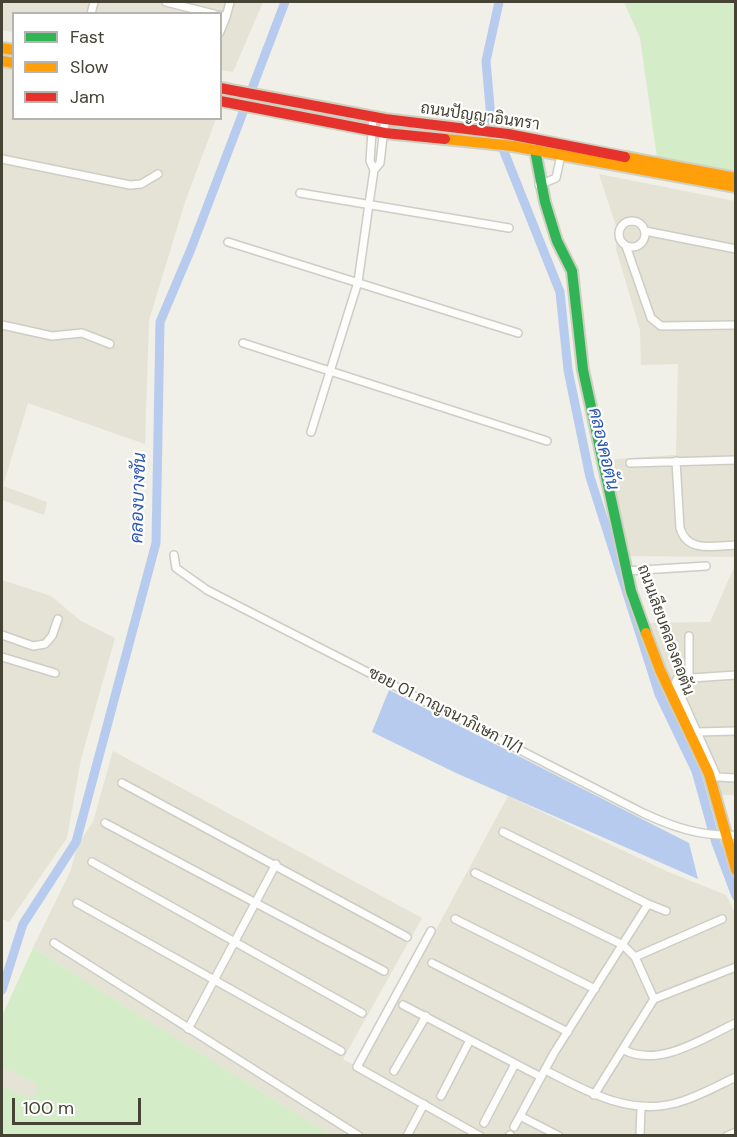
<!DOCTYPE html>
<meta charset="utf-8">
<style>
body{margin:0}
#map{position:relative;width:737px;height:1137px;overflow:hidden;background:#f0efe8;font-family:"DM Sans",sans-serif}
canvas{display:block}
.frame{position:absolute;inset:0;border:3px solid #454334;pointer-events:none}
.legend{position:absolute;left:12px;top:12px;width:210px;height:108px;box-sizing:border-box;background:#fff;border:2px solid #b5b4ae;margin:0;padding:8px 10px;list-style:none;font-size:18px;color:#454334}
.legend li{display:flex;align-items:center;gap:12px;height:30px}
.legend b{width:30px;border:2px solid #b5b4ae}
.scale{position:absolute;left:12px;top:1098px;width:129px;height:27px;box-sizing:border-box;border:3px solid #454334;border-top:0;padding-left:8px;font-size:18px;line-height:21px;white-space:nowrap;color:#454334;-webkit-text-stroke:4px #fff;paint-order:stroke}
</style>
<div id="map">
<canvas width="737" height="1137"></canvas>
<div class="frame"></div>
<ul class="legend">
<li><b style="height:8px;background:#30b455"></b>Fast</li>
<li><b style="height:8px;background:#ff9f0a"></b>Slow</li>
<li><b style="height:8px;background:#e5322d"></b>Jam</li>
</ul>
<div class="scale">100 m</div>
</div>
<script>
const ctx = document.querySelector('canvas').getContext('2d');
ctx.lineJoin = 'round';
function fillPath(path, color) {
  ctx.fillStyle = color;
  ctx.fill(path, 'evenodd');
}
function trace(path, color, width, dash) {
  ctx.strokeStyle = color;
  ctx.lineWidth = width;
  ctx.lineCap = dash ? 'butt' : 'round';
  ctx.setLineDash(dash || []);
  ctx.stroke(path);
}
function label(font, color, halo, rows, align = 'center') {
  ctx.font = font + ' "DM Sans",Sarabun,sans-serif';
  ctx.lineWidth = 4.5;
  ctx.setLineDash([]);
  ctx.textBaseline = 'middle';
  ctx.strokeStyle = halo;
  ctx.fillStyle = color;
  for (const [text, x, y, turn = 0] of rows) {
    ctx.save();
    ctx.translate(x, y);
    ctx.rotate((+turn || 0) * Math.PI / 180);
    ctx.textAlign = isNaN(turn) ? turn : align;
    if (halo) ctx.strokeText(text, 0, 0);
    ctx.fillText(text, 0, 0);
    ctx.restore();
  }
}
fillPath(new Path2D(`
 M2 2H263L233 72 221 70 220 14H14L13 32 2 30Z
 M2 68 13 70 14 118 216 119 185 202 149 320 145 444 28 403 3 486 47 502 44 515 2 500Z
 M599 174 735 201V557L625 556 603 460 676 455 678 364 641 365 640 330 616 249 617 229Z
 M735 565V795H719L645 623 710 622Z
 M2 580 51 596 81 621 115 638 81 759 67 838 9 922 2 919Z
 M113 751 422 918 343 1059 361 1069 508 796 666 871 726 895 736 915 735 1135H330L33 948 70 872 78 844 93 822Z
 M2 1067 38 1084 33 1099 2 1086Z`), '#e4e3d5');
fillPath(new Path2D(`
 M624 2H735V173L657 157 640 38Z
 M33 948 330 1135H2V1086L33 1099 38 1084 2 1067V1016Z`), '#d4ecc7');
fillPath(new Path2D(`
 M389 690 689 843 698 879 456 773 372 732Z`), '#b7cbef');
trace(new Path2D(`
 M499 2 486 61 491 119 560 292 568 370 590 477 659 694 696 771 716 843 736 896
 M2 990 23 924 76 842 156 543 160 322 191 249 285 2`), '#b7cbef', 9);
const street = new Path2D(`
 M166 2 214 14
 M91 14 94 2
 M220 15 226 17 220 32
 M226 17 230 2
 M373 117 370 161 374 170
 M2 159 130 185 141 184 158 174
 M539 185 556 178 561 155
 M300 193 509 228
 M619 234a13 13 0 1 1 26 0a13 13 0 1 1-26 0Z
 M645 231 736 249
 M228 242 518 333
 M626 246 651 318 661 326 736 325
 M2 325 52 336 82 333 110 344
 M243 343 547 441
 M311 432 358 282 369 204 374 170 380 163 385 119
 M676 461 680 528C687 553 714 546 736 545
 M630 463 736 460
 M174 555 176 568 207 590 643 813C673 827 702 837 736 835
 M626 571 706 566
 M2 635 33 646 45 644 52 636 58 619
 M689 636V676
 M2 657 55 673
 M736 675 677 679 675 683 717 777 736 778
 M697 732 736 731
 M122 783 407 937
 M105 823 384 971
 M503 832 648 904 554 1053 514 1127
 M92 862 362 1013
 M475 873 623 945 635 957 654 999
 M77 903 341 1051
 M648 904 666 911
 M455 919 595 989
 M431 931 357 1067 480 1136
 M54 943 359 1136
 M635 957 722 919
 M432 963 568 1032
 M403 1005 541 1077
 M188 1029 276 864
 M624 1050C660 1068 703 1038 736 1023
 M545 1070C586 1091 629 1116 676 1103 696 1098 717 1086 736 1077
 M394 1071 426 1016
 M594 1095 654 999 736 967
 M441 1096 470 1040
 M520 1116 559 1136
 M484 1123 515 1064
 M407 1136 424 1104
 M509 1136 510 1135
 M640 1136 641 1106
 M727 1136 736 1132`);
const fast = new Path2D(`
 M535 150 545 202 557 241 572 271 583 370 631 591 646 633`);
const slow = new Path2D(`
 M2 48 14 50
 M2 61 14 63
 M445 139 513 146 736 187
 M625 157 736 178
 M646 633 660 670 709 774 736 870`);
const jam = new Path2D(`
 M220 88 385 119 508 134 625 157
 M220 101 385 133 445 139`);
trace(street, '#cecdc5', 10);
trace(fast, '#d0d0c0', 14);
trace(slow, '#d0d0c0', 14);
trace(jam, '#d0d0c0', 14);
trace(street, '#fdfdfc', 7);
trace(fast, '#30b455', 10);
trace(slow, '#ff9f0a', 10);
trace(jam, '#e5322d', 10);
label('16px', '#454334', '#fff', [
 ["ถนนปัญญาอินทรา",480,117,8],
 ["ถนนเลียบคลองคอตัน",665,630,70],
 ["ซอย 01 กาญจนาภิเษก 11/1",445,711,27]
]);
label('italic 18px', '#2b57b3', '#fff', [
 ["คลองคอตัน",603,449,77],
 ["คลองบางชัน",139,498,-88]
]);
</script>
